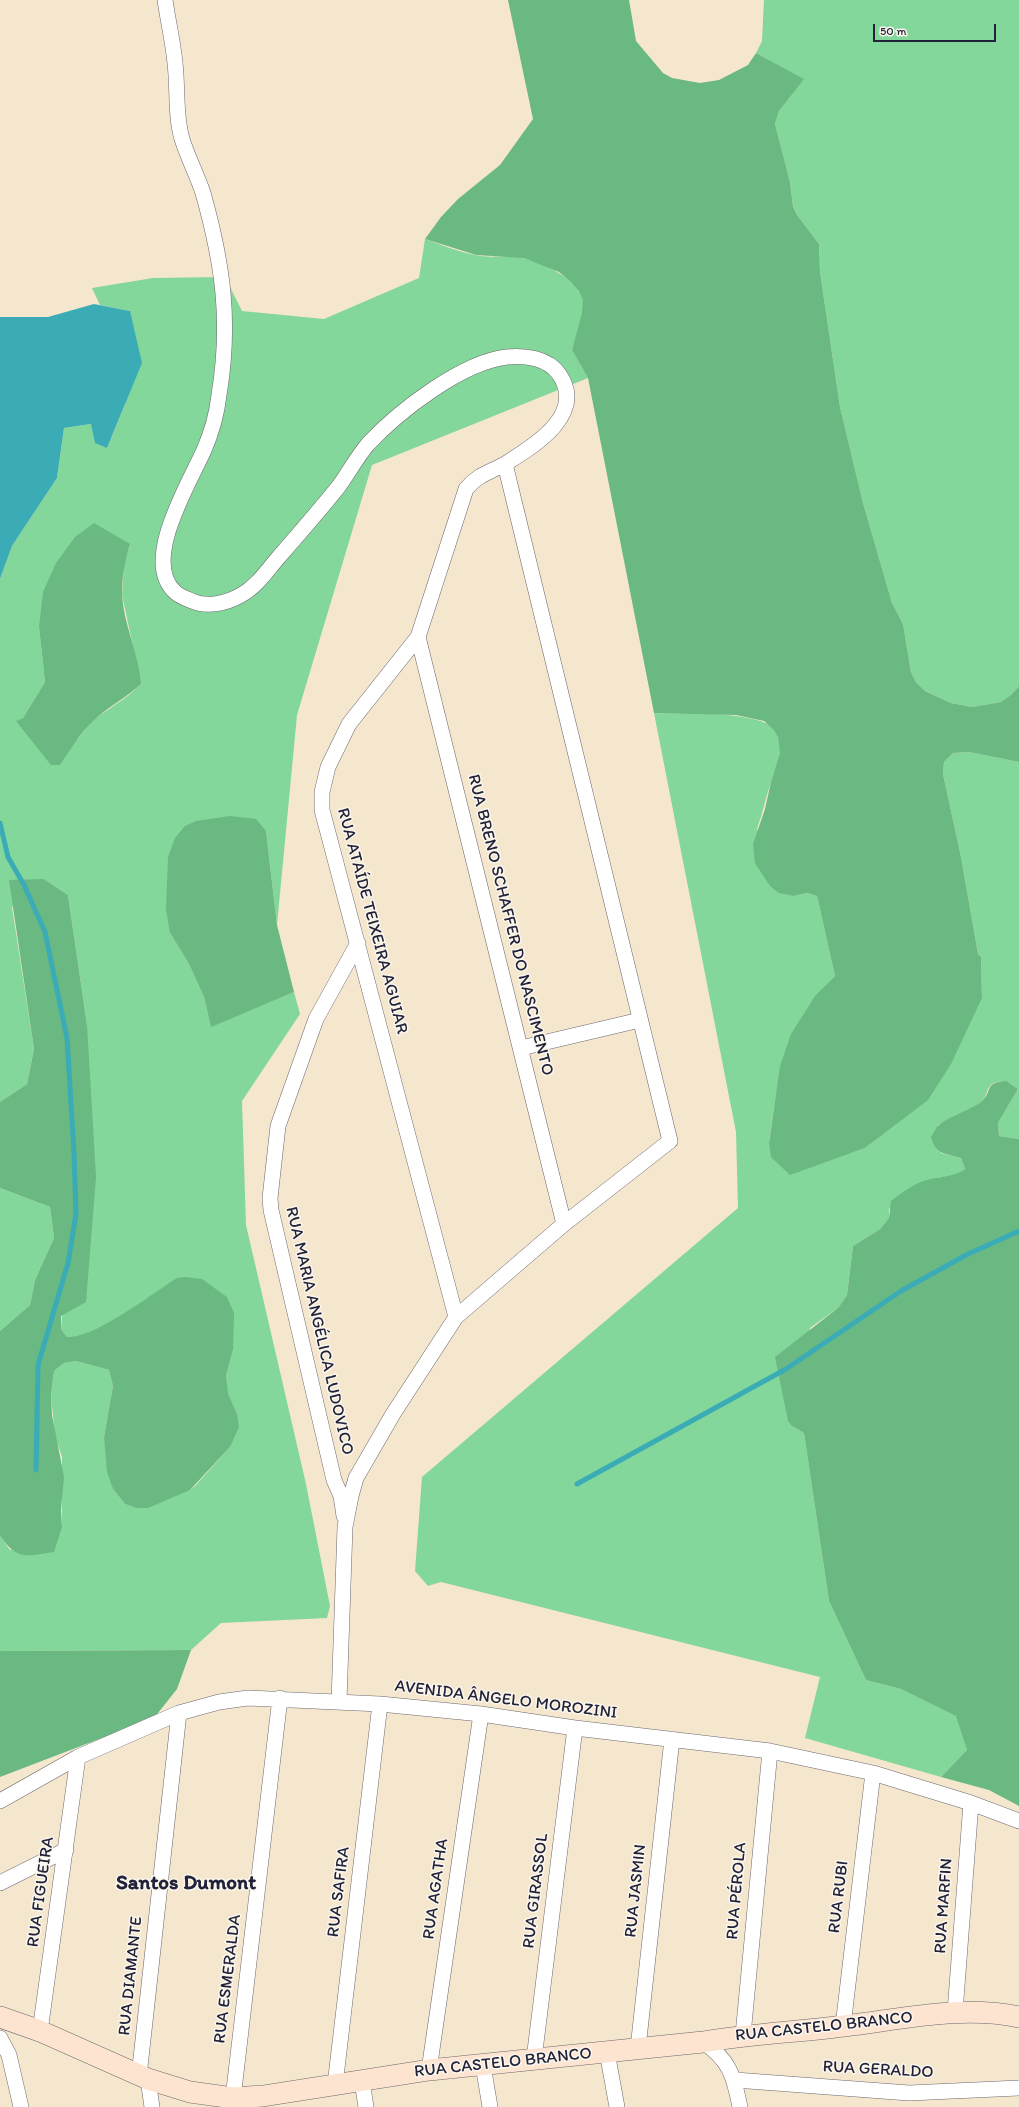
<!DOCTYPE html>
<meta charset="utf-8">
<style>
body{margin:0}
#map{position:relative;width:1019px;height:2107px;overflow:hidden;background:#f5e6ce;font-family:Itim,sans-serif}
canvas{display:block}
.scale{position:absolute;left:873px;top:24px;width:123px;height:18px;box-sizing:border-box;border:2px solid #22223b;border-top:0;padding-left:5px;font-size:12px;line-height:14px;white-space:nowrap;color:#22223b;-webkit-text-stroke:3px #fbf7ec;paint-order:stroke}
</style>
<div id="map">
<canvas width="1019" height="2107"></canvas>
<div class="scale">50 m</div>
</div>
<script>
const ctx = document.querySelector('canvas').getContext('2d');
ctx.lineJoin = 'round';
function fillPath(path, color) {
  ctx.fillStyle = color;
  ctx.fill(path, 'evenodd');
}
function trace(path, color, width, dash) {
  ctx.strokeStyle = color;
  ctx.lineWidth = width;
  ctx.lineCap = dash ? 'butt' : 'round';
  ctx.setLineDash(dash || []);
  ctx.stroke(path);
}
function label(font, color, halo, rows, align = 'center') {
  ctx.font = font + ' Itim,sans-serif';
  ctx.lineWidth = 3;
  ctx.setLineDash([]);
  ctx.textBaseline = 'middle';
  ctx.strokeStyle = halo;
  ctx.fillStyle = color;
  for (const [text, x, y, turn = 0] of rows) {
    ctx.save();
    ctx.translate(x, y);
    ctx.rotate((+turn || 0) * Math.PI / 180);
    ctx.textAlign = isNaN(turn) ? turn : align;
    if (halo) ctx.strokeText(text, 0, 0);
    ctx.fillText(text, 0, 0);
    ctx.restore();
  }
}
fillPath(new Path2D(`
 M764 0H1019V686L1012 694 1001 702 972 707 951 703 925 691 916 682 911 672 903 624 892 603 863 503 840 407 820 272 819 244 797 215 793 205 790 182 775 124 779 111 803 79 756 53 762 41Z
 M425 239C442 245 459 252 475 255 491 259 509 254 524 258 543 263 578 279 583 299 586 315 576 336 572 350L588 378 372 465 297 715 277 925 266 831 170 933 189 964 204 997 211 1026 294 992 300 1014 242 1101 246 1225 306 1484 330 1606 327 1618 221 1623 191 1650 0 1651V1536L10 1550 62 1527V1457L55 1436 51 1395 54 1371 64 1363 76 1361 109 1370 113 1386 104 1437 113 1489 125 1504 136 1508 190 1490 196 1485 230 1447 237 1414 227 1394 226 1376 233 1350 99 1328 76 1338 67 1337 61 1329 87 1025 68 895 44 879 12 907 34 1049 27 1084 0 1102V579L12 546 57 478 64 428 91 424 107 448 125 405 130 311 100 305 92 288 153 278 225 277 242 311 324 319 419 278ZM130 545 124 563 122 595 141 684 129 695 92 721 76 741 17 721 23 718 45 682 39 627Z
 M654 713C679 714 760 710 775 730 778 735 781 747 780 753 779 762 774 771 772 779 766 796 763 812 757 829L794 896 807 893 817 896 835 976C781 1030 780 1071 769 1143L811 1167 865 1148 896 1124 982 998 981 957 978 954 961 857 943 774 944 762 953 753 969 752 1019 762V1139L999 1136 998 1123 1018 1089C1012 1085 1004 1079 996 1082 986 1085 988 1096 982 1101 969 1111 953 1117 938 1125L941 1153 961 1158 965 1169 956 1175 937 1178 889 1209V1218L880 1229 853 1246 847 1295 838 1308 810 1328 792 1426 804 1433 829 1601 866 1680 901 1689 957 1716 967 1750 941 1777 805 1738 820 1677 441 1582 428 1586 415 1571 422 1477 738 1208 736 1132Z
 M0 1188 50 1207 54 1238 35 1280 30 1305 0 1331Z`), '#83d79a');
fillPath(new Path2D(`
 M508 0H629L636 41 663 73 672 78 700 83 719 80 748 65 756 53 804 79 779 111 775 124 790 182 793 206 797 215 819 244 820 272 840 407 863 503 892 603 903 624 911 672 916 682 925 691 951 703 972 707 1001 702 1012 694 1019 686V762L969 752 953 753 944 762 943 774 961 857 978 954 981 957 982 998 951 1064 928 1100 865 1148 790 1175 771 1157 769 1143 780 1066 791 1034 815 996 835 976 817 896 807 893 794 896 779 893 770 886 755 863 753 844 765 809 771 782 780 753 778 737 774 730 764 721 736 715 654 713 588 378 572 350 582 313 583 300 579 291 571 282 559 272 524 258 476 255 425 239 441 217 458 199 500 165 533 119Z
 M94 523 130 544C125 561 122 576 122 593 123 623 139 654 141 684 126 698 106 708 92 722 79 735 70 750 60 765H51L16 721 23 718 45 682 39 627 43 592 56 563 75 537Z
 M230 816 256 819 266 831 277 925 294 992 211 1027 204 997 189 964 170 933 166 909 168 857 175 838 185 826 196 821Z
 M44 879 68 895 87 1025 96 1177 86 1302 61 1316V1329L67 1337C94 1339 153 1293 177 1278L185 1277 202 1279 227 1297 234 1313 233 1350 226 1376 228 1394 237 1414 239 1427 230 1447 190 1490 148 1508H136L125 1504 113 1489 107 1472 104 1437 113 1386 109 1370 76 1361 64 1363 54 1371 51 1395 52 1415 64 1477 61 1510 62 1527 54 1552C26 1556 18 1561 0 1536V1331L30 1305 35 1280 54 1238 50 1207 0 1188V1102L27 1084 34 1049 9 880Z
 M1006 1081 1018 1089 998 1123 999 1136 1019 1139V1806L989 1790 941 1777 967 1750 956 1716 901 1689 866 1680 829 1601 804 1433 792 1426 788 1421 775 1357 838 1308 847 1295 853 1246 880 1229 889 1218 891 1201C901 1193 911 1186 923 1181 938 1176 952 1178 965 1169L961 1158C945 1153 936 1155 931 1137 933 1134 935 1129 938 1126 945 1118 971 1110 982 1101 993 1091 984 1082 1006 1081Z
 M191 1650 177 1689 154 1718 0 1777V1651Z`), '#6ab882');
fillPath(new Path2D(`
 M94 304 130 311 142 363 107 448 95 443 91 424 64 428 57 478 12 546 0 579V317H48Z`), '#3bacb6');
trace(new Path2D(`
 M0 823 8 857 24 885 45 932 67 1038 74 1153 76 1214 68 1263 38 1365 36 1470
 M577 1484 786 1369 901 1291 966 1255 1019 1231`), '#3bacb6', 5);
const street = new Path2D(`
 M165 0C168 21 173 42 175 63 178 88 175 115 182 139 188 158 197 175 203 193 223 264 231 322 219 395 217 413 211 434 204 450 189 484 141 561 175 592 179 596 187 599 192 601 207 608 227 603 241 595 256 587 266 572 277 559 298 535 319 511 339 486 349 472 357 457 368 444 399 411 462 362 507 357 525 355 548 358 559 374 586 413 537 444 508 462 492 472 479 473 466 489L418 637 349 724 328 767 322 792V810L456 1317
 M418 637 564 1224
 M521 1048 640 1020
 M344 1516 341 1496 334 1480 271 1210 270 1198 278 1126 316 1019 358 943
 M339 1702 345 1527 351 1496 356 1478 393 1414 456 1317 564 1224 670 1141 505 464
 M0 1801 78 1757 179 1713 219 1702 248 1698 380 1704 481 1714 575 1728 770 1751 873 1773 971 1803 1019 1821
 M0 1883 66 1850
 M955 2012 971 1803
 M843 2026 873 1773
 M40 2031 78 1757
 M743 2035 770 1751
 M0 2038 9 2055 21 2107
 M703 2042C730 2060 734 2077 740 2107
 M638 2048 672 1739
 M607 2052 617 2107
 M534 2059 575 1728
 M483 2065 490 2107
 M429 2070 481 1714
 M139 2076 179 1713
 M148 2079 152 2107
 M735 2080 909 2093 1019 2088
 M362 2081 366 2107
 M335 2085 380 1704
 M233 2098 280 1698`);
const secondary = new Path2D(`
 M0 2017 40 2031 148 2079 190 2092 233 2098 263 2096 429 2070 703 2042C750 2034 797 2032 844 2026 903 2019 961 2005 1019 2017`);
trace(street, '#6c676e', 16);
trace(secondary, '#6c676e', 22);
trace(street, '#fff', 15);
trace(secondary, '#fde4d1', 21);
label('17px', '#22223b', '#fbf7ec', [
 ["RUA ATAÍDE TEIXEIRA AGUIAR",372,921,75],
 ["RUA BRENO SCHAFFER DO NASCIMENTO",510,925,76],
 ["RUA MARIA ANGÉLICA LUDOVICO",319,1331,77],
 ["AVENIDA ÂNGELO MOROZINI",506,1700,7],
 ["RUA AGATHA",436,1889,-82],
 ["RUA GIRASSOL",536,1891,-83],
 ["RUA JASMIN",636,1891,-84],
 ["RUA PÉROLA",737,1891,-85],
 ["RUA FIGUEIRA",41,1892,-82],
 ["RUA SAFIRA",339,1892,-83],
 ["RUA RUBI",839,1897,-83],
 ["RUA MARFIN",944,1906,-86],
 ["RUA DIAMANTE",131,1976,-84],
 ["RUA ESMERALDA",228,1979,-83],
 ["RUA CASTELO BRANCO",824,2027,-6],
 ["RUA CASTELO BRANCO",503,2063,-6],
 ["RUA GERALDO",878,2070,3]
]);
label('bold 21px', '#22223b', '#fbf7ec', [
 ["Santos Dumont",186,1884]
]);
</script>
